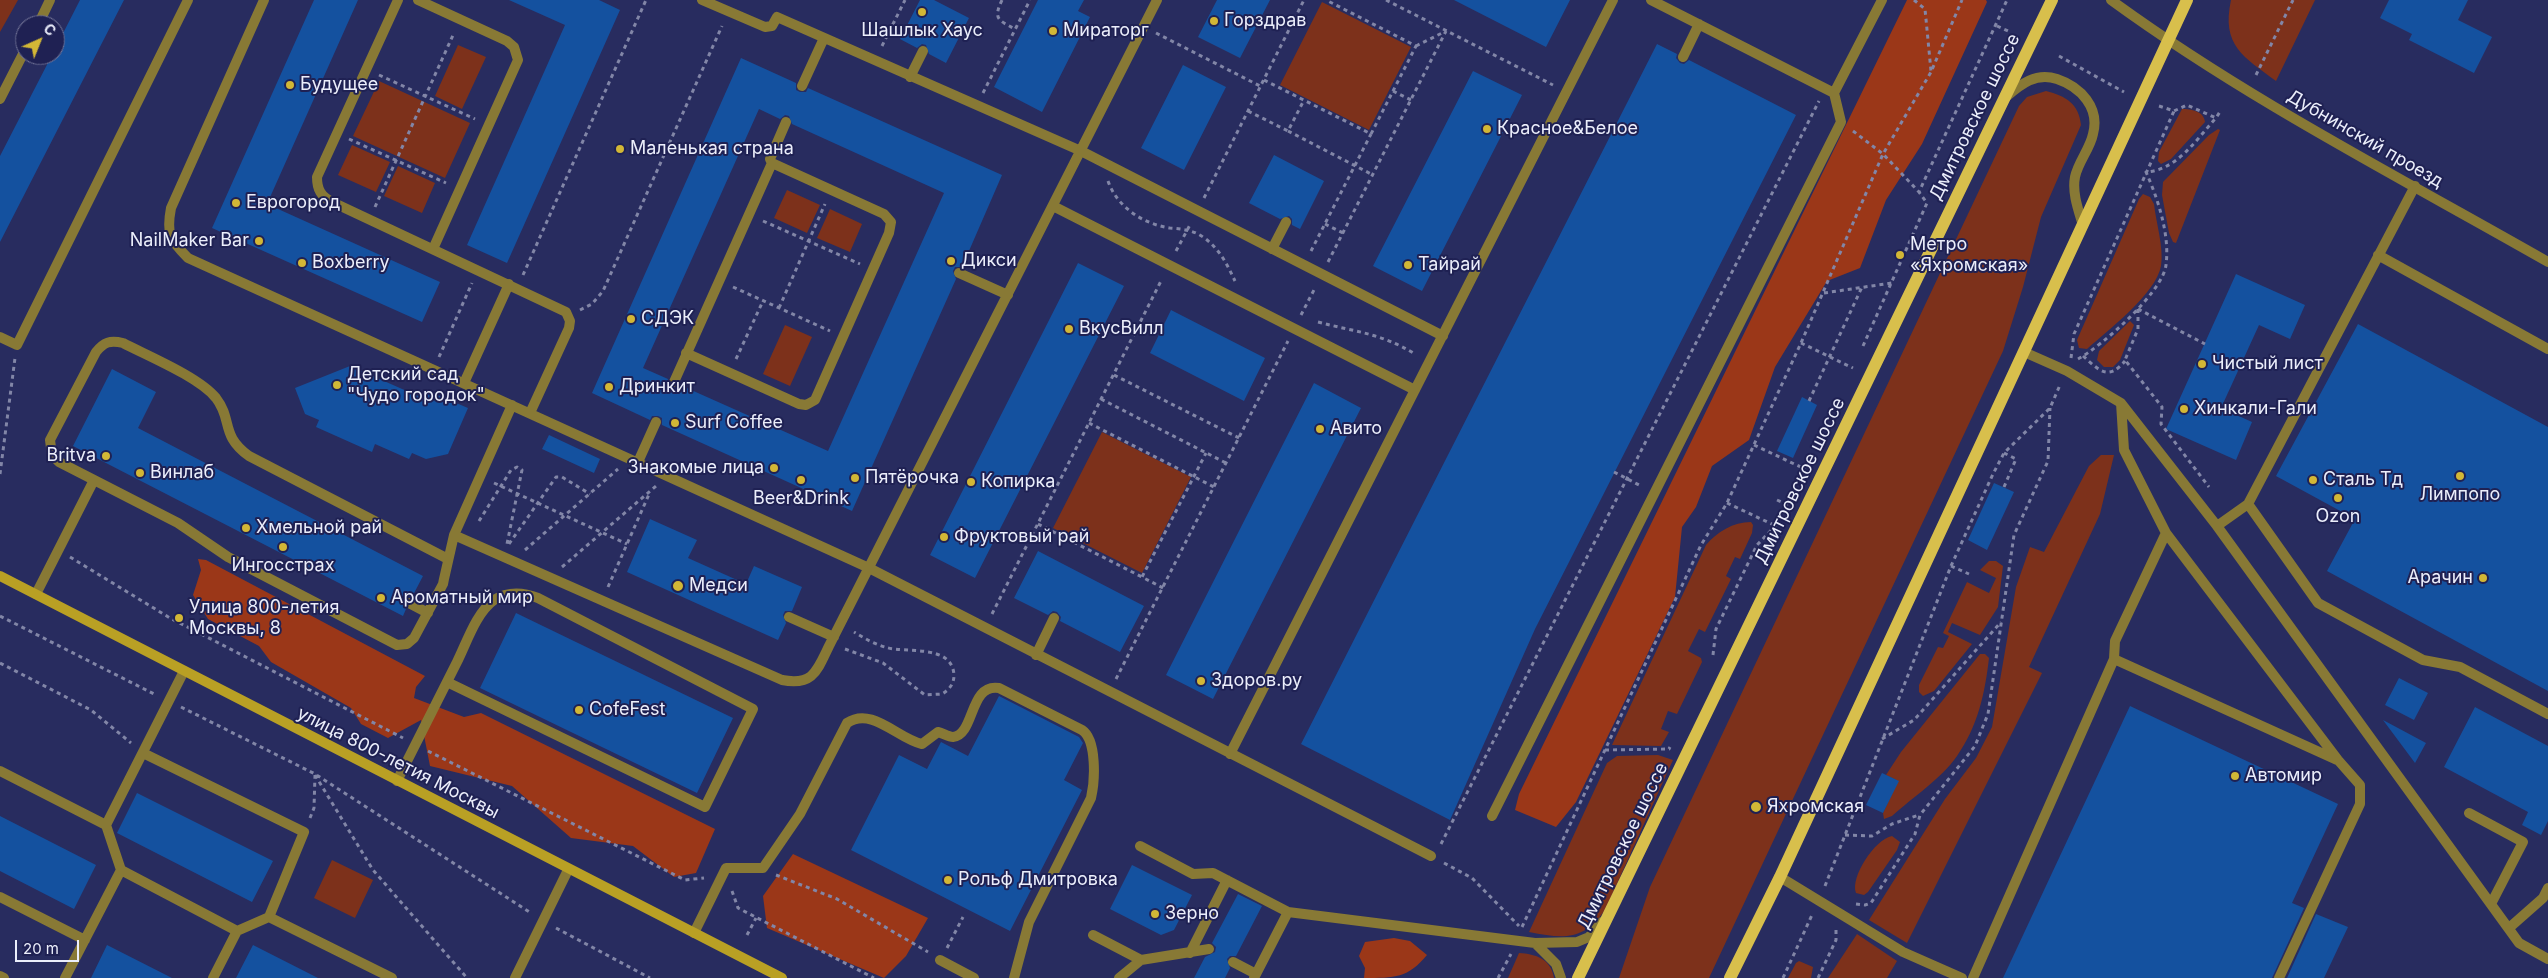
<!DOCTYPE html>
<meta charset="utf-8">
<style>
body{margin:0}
#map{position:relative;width:2548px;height:978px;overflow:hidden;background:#282c5f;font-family:Inter,sans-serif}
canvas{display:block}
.north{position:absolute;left:15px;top:15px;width:50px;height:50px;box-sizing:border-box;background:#1f2153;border:1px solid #717396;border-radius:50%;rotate:44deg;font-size:14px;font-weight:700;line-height:20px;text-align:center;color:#ebeefb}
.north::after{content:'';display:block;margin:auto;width:18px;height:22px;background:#d2b736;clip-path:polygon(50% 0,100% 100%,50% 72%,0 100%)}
.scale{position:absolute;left:15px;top:940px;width:64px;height:22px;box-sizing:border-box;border:2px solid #ebeefb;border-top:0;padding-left:6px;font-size:15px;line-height:18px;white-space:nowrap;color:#ebeefb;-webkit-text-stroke:4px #1f2153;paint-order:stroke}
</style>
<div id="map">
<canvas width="2548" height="978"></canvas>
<div class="north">С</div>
<div class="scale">20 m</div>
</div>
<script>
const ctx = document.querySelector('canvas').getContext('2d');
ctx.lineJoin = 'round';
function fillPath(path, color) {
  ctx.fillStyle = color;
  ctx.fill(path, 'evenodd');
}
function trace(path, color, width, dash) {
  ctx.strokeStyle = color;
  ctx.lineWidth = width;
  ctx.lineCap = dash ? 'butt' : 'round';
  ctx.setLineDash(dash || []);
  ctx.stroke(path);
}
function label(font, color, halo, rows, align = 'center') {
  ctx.font = font + ' Inter,sans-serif';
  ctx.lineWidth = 4;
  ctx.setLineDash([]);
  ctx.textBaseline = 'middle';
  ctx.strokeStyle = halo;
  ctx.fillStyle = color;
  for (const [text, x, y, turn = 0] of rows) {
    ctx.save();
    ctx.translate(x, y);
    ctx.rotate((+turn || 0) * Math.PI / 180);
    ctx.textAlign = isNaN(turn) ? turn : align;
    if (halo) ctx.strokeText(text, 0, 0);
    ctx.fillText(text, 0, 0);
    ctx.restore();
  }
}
fillPath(new Path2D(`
 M0 0H18L0 32Z
 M2231 0H2315L2276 81C2244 57 2221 46 2231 0Z
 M1322 2 1411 47 1369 130 1280 85Z
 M458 45 486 57 462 109 435 96Z
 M379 81 470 123 445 178 353 136Z
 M2046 91C2066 96 2079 104 2081 125L2041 217 2023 287 2003 351 1709 978H1619L1650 887 2019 106 2027 97Z
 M2182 109C2191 109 2204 111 2205 122L2171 159 2161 164 2158 161 2159 152Z
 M2218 129 2220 130 2176 243 2173 242 2169 233 2162 195 2163 182 2209 135Z
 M352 145 390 162 376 192 338 175Z
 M398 166 435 183 422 213 384 196Z
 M787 190 820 205 807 233 774 218Z
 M2143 194 2150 197 2154 204C2156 223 2164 247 2161 266 2156 294 2108 330 2087 349L2079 348 2077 340 2139 199Z
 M830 209 862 224 850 252 817 238Z
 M2130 321 2134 325 2120 360 2113 367H2104L2097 360 2099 351Z
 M785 325 812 337 790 386 763 374Z
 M1102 432 1191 477 1142 573 1053 528Z
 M2101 455H2114L2100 514 2029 667 2042 673 1907 943 1869 920 1945 799 1976 758 1992 727 2016 587 2030 547 2044 552 2089 466Z
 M1751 522 1753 525 1752 533 1740 559 1735 557 1726 576 1731 579 1705 632 1699 629 1688 651 1701 658 1702 662 1677 714 1668 711 1661 729 1669 732 1661 746 1612 745 1706 545C1717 532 1733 522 1751 522Z
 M1989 561H1996L2003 566 1998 607 1980 635 1952 623 1948 632 1972 644 1934 691 1923 696 1919 692V685L1938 647 1943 648 1949 636 1943 633 1967 582 1989 593 1996 578 1980 570Z
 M1980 654H1985L1989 658C1985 693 1978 726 1957 756 1941 779 1913 797 1892 816L1884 819 1883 813 1898 781 1886 775 1901 752Z
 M1658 755 1673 760 1605 910C1583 941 1564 939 1529 932L1607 763 1617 756Z
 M1892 836 1900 842 1897 850 1868 892 1864 895 1856 893C1850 877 1875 839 1892 836Z
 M332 860 373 880 355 918 314 898Z
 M1857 934 1897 961 1887 978H1828Z
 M1519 953C1536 954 1551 959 1554 978H1508Z
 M1799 961 1813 967 1811 978H1788L1796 963Z`), '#7d311b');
fillPath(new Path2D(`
 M1907 0H1986L1987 2 1922 144 1886 200 1860 268 1827 281 1775 367 1749 440 1712 466 1696 507 1682 527 1675 597 1576 802 1556 827 1515 810 1519 794Z
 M198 559 206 560 425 676 416 687 414 698 464 717 481 713 715 829 696 873 674 877 633 846 571 838 512 786 430 766 421 720 388 738 361 724 351 708 271 662 259 646 208 619 193 595 201 570Z
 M793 854 928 918 906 956 884 978 767 928 763 896Z
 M1394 938 1410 941 1427 955C1408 978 1395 978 1364 978L1365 968 1359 956 1365 942Z`), '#9b3718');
fillPath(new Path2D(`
 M80 0H124L0 242V156L52 55H55V49Z
 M314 0H358L267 204 440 282 422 322 212 228Z
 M509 0H599L620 10 507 263 467 245 565 25Z
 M920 0H934L969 18 946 63 929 54 926 45 922 44 917 48 900 39Z
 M1038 0H1084L1078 11 1090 17 1042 112 994 87Z
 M1217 0H1270L1240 58 1198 37Z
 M1454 0H1570L1546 47Z
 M2389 0H2468L2458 20 2492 37 2474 73 2409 40 2412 34 2380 18Z
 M1657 44 1677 54 1676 58 1680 63 1684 64 1689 60 1796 115 1535 629 1450 820 1301 744Z
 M741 58 796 83V90L800 92H806L808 88 1002 175 962 267H955L953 271 956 279 852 511 662 425V418L658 416H652L650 420 592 393ZM759 109 780 119 785 115 789 116 792 124 944 193 828 451 680 385 675 389 671 388 667 383 668 379 643 368Z
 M1183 65 1226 87 1184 170 1141 148Z
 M1473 71 1522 95 1422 291 1373 266Z
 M1274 155 1324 181 1300 229 1292 225V219L1289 216 1280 219 1249 203Z
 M1078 263 1124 286 975 578 930 555Z
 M2236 274 2305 305 2290 339 2259 325 2221 408 2252 422 2236 460 2166 429Z
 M1171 310 1265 358 1244 401 1150 353Z
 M2358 324 2548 427V691L2327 571 2355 519 2276 476Z
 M350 366 418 396 428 391 468 408 448 454 426 459 412 453 409 459 375 444 372 452 316 427 319 420 305 414 295 388Z
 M112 369 156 392 138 428 423 576 412 597H406L403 600V606L406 609 403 616 73 446Z
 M1314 383 1361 408 1213 699 1166 675Z
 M1802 397 1817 405 1793 458 1777 451Z
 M549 435 600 459 594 473 542 449Z
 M1994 483 2014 492 1987 550 1968 540Z
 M650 519 697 540 688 558 746 584 754 566 802 587 792 611H785L783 615 786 623 778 640 627 572Z
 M1038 551 1144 606 1120 652 1060 621 1061 617 1057 612 1053 611 1048 615 1014 598Z
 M516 613 733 718 697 793 480 688Z
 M2399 678 2428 693 2414 720 2385 705Z
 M999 696 1079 737 1083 743 1064 780 1082 790 1010 931 851 850 899 755 927 769 941 742 968 756Z
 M2130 706 2338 804 2292 903 2304 908 2272 978H2003Z
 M2475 707 2548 746V821L2541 835 2522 825 2528 812 2444 767Z
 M2383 720 2426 743 2415 763Z
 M1882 773 1899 781 1883 813 1866 805Z
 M137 793 273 861 252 902 117 833Z
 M0 816 96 865 74 909 0 871Z
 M1132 865 1192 895 1174 930 1161 935 1110 909Z
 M1238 894 1262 906 1236 956H1230L1227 959 1230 968 1225 978H1194L1205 957 1215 952 1216 947 1212 943Z
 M2316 914 2348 927 2324 978H2287Z
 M107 945 172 978H91Z
 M253 945 318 978H236Z`), '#14519f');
trace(new Path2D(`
 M1002 0C993 19 998 20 1015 29
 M1386 0 1553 85
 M1914 0 1925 9 1931 71
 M1997 26 2008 31
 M1156 33 1260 86
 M882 46 905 0
 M1416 46 1444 32
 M2059 56 2124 92
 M379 75 475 119
 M2256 75 2293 0
 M1264 80 1371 134 1416 46 1326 0
 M1393 91 1411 100
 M983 93 1030 0
 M2159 106 2174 111 2187 105 2216 118 2221 110
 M1248 111 1288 131 1304 100
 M1288 131 1373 175
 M1853 131 1883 154 1919 192
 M349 139 446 183
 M1108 181C1117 207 1143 224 1170 228 1182 229 1193 230 1203 237 1219 248 1227 264 1235 281
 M1204 198 1304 0
 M375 207 454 33
 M763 221 860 264
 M1325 224 1343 233
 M1176 251 1191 223
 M1311 251 1371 134
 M1328 262 1446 31
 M523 275 646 0
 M733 287 830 331
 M1824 293 1892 283
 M779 308 825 204
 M2138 309V329L2125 360 2162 407 2161 424 2209 487
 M2138 309 2205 344
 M580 310 592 304 603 291 722 26
 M1301 315 1315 288
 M1318 322C1355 332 1381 333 1415 354
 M1801 343 1853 368
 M1863 346 1927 203 1919 192 2007 0
 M2083 356C2100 371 2108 381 2125 361
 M439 357 472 283
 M2071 358 2074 334 2174 111
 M736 359 763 301
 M2078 359C2102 346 2163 292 2166 265 2170 235 2158 199 2146 172 2177 170 2196 140 2216 118
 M1114 375 1239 438
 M1101 399 1226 463
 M1809 401 1862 287
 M1089 423 1214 487
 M1754 445 1805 469
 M1614 472 1641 486
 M0 474 15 358
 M494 483 627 544
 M2004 487 2016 459 2004 453
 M1777 500 1788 505
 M1727 503 1776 526
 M479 521 511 470 517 467 522 470 507 544
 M1038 524 1142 577
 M509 544 556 477H562L590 494
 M525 550 618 469
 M70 557 170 618 403 738
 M1951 566 1969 574
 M562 567 656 486
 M608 587 650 492
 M1163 588 1142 577 1206 453
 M992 614 1162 279
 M0 616 156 695
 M845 649 883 663 925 695 942 694C949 690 954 684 954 675 952 643 905 654 885 647 874 644 864 638 854 632
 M1713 655 1716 629 1757 545 1778 523
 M0 663 91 710 131 743
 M1116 679 1288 341
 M181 707 315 774 531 913
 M1882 739 1914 720 2001 622
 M1605 750 1669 749 1670 747
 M428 751 685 880 704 878
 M315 775 373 870 467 978
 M310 818 314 808 315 775
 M1845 835 1872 836 1892 824 1919 815
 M1441 844 1819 101
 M1444 863 1472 878 1519 926
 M776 875 837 899 928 952
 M1825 886 1951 566 1993 474 2004 453 2050 408 2060 385
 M732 891 738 908 874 978
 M1856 904 1865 905 1871 903 1915 834 1920 815 1975 746 1988 714 2014 535 2048 461 2050 408
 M1522 927 1701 545 1727 503 1801 343 1883 154 1931 72 1962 0
 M556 928 650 978
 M747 935 756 918
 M947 948 963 917
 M1498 978 1511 954
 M1783 978 1812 915
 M1818 978 1836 940V928`), '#8286a7', 3, [4, 4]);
trace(new Path2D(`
 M264 0 171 208C166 234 170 240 188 258L869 568 1431 856
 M398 0 317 177C317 190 321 196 332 202L566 312 570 321 569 328 530 413
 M418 0 507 41 514 47 518 60 433 249
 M702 0 765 27 772 26 777 17 1081 151 1443 336
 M1651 0 1834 93
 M38 25 50 0
 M1683 57 1699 24
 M910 77 923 51
 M802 86 824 38
 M0 99 25 50
 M1053 206 1415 390
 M1272 249 1286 222
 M2378 255 2548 349
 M959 273 1008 295
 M0 337 17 345 188 0
 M2024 352 2067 371 2121 403 2217 526 2519 943 2548 959
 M686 353 799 404 806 405 815 400 889 233 891 222 884 214 772 163
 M674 382 772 163 770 159 786 122
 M464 383 509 284
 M2121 403 2124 450 2166 533 2338 760 2360 785V804L2279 978
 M638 462 656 422
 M2248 504 2318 603 2423 660 2460 667 2548 714
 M2217 526 2248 504 2415 186
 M454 535 782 680C813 686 817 671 829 646L1157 0
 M448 559 249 456C220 435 233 420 216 398 199 377 148 356 123 343 110 340 104 342 96 352L50 440 52 455 59 462 178 523 228 557 397 645 407 644 414 638 443 584 444 579 454 535 512 405
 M36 594 94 480
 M409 603 428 613
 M789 617 834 637
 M1036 655 1054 618
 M2114 659 2337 760
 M143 753 304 832 269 917
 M1230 754 1613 0
 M0 771 106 825 121 870
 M397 781C417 741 437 701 457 662 467 642 476 613 494 600 508 591 523 592 538 598L753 709 705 807 447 682
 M2469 813 2523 842 2491 904
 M1492 816 1841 122 1834 93 1882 0
 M106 825 184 671
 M1140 846 1193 874 1213 873 1288 912 1535 943 1577 942 1589 937 1602 922
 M1780 877 1903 952 1962 978
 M0 897 85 940
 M2509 928 2543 898 2548 888
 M694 933 726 868H763L800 814 847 723C872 706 898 739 922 744L938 732C943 733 948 737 953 737 975 735 969 683 999 688L1082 730C1097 740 1095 781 1091 798L1029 922 1014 978
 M1093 935 1141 960
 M1535 943 1556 964 1561 978
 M1190 953 1227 880
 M940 960 974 978
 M1233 962 1256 974
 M65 978 121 870 237 931 269 917 392 978
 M213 978 237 931
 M515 978 568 870
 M1119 978 1141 960 1209 949
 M1254 978 1288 912
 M1973 978 2114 659 2115 641 2166 533`), '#887935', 10);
trace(new Path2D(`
 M2006 97C2021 84 2036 72 2057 79 2081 87 2100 108 2093 134 2090 149 2078 162 2075 177 2072 192 2078 209 2082 222
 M0 976 4 978`), '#887935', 10);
trace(new Path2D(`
 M2111 0C2248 100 2401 178 2548 262`), '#887935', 10);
trace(new Path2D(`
 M0 576 782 978`), '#b9a024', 10);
trace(new Path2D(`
 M1578 978 2052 0
 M1730 978 1780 877 2187 0`), '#d8bf4c', 12);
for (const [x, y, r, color] of [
 [922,12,5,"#d2b736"],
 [1214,21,5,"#d2b736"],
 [1053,31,5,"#d2b736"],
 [290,85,5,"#d2b736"],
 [1487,129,5,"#d2b736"],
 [620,149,5,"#d2b736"],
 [236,203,5,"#d2b736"],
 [259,241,5,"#d2b736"],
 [1900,255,5,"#d2b736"],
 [951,261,5,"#d2b736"],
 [302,263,5,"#d2b736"],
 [1408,265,5,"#d2b736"],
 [631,319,5,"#d2b736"],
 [1069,329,5,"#d2b736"],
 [2202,364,5,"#d2b736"],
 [337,385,5,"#d2b736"],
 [609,387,5,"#d2b736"],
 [2184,409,5,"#d2b736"],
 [675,423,5,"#d2b736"],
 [1320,429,5,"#d2b736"],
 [106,456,5,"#d2b736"],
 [774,468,5,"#d2b736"],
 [140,473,5,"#d2b736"],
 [2460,476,5,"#d2b736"],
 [855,478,5,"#d2b736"],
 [801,480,5,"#d2b736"],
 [2313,480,5,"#d2b736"],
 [971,482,5,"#d2b736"],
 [2338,498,5,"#d2b736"],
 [246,528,5,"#d2b736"],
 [944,537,5,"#d2b736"],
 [283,547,5,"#d2b736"],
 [2483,578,5,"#d2b736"],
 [678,586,6,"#d2b736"],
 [381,598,5,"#d2b736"],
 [179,618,5,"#d2b736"],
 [1201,681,5,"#d2b736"],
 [579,710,5,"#d2b736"],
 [2235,776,5,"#d2b736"],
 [1756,807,6,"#d2b736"],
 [948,880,5,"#d2b736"],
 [1155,914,5,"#d2b736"]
]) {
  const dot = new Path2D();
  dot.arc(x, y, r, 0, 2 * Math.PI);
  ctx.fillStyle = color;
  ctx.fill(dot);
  trace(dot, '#1f2153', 2);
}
label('18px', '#ebeefb', '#1f2153', [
 ["Горздрав",1224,21],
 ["Шашлык Хаус",922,31,"center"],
 ["Мираторг",1063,31],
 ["Будущее",300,85],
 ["Красное&Белое",1497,129],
 ["Маленькая страна",630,149],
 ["Еврогород",246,203],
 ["NailMaker Bar",249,241,"right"],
 ["Метро",1910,245],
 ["«Яхромская»",1910,266],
 ["Дикси",961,261],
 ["Boxberry",312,263],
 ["Тайрай",1418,265],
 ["СДЭК",641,319],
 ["ВкусВилл",1079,329],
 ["Чистый лист",2212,364],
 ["Детский сад",347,375],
 ["\"Чудо городок\"",347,396],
 ["Дринкит",619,387],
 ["Хинкали-Гали",2194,409],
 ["Surf Coffee",685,423],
 ["Авито",1330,429],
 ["Britva",96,456,"right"],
 ["Знакомые лица",764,468,"right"],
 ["Винлаб",150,473],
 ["Пятёрочка",865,478],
 ["Сталь Тд",2323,480],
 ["Копирка",981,482],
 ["Лимпопо",2460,495,"center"],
 ["Beer&Drink",801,499,"center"],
 ["Ozon",2338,517,"center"],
 ["Хмельной рай",256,528],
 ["Фруктовый рай",954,537],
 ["Ингосстрах",283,566,"center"],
 ["Арачин",2473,578,"right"],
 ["Медси",689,586],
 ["Ароматный мир",391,598],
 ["Улица 800-летия",189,608],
 ["Москвы, 8",189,629],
 ["Здоров.ру",1211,681],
 ["CofeFest",589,710],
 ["Автомир",2245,776],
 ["Яхромская",1767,807],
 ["Рольф Дмитровка",958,880],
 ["Зерно",1165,914]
], 'left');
label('18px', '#ebeefb', '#1f2153', [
 ["Дмитровское шоссе",1975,117,-64],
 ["Дубнинский проезд",2365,139,30],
 ["Дмитровское шоссе",1800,481,-64],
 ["улица 800-летия Москвы",398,763,27],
 ["Дмитровское шоссе",1623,846,-64]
]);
</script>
